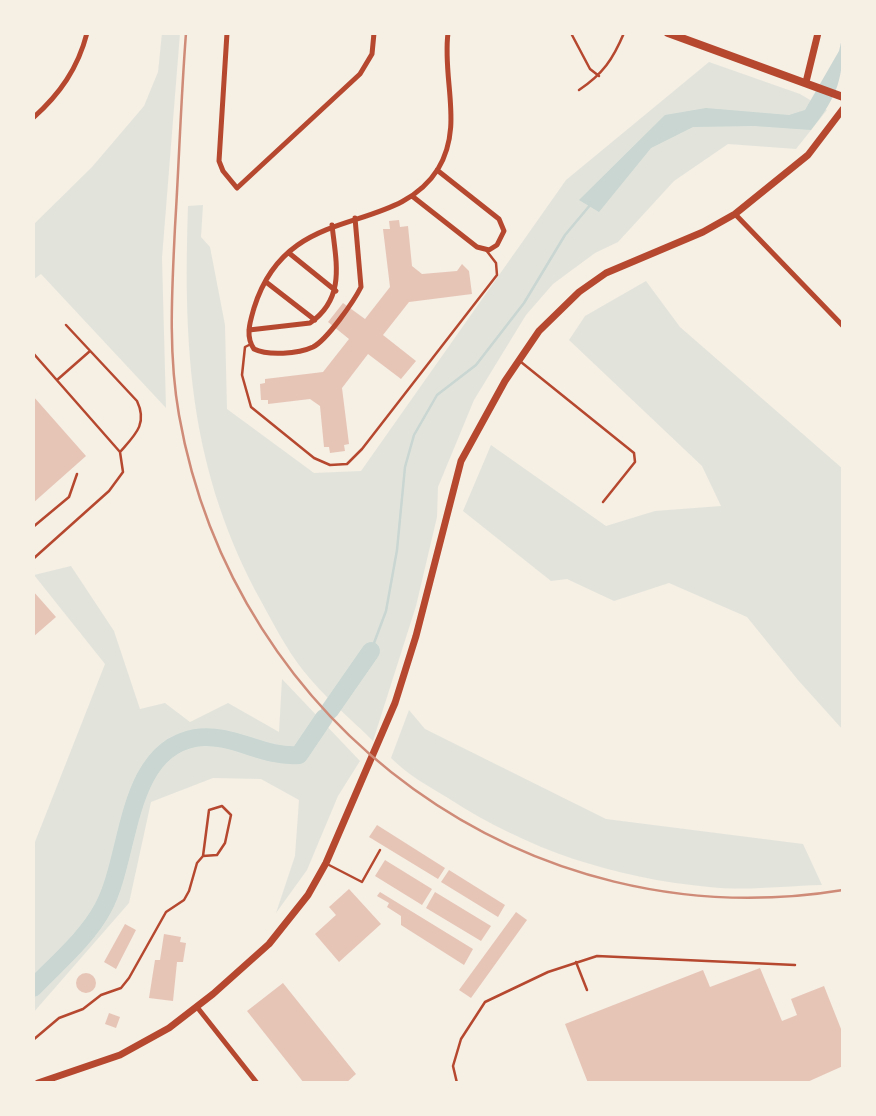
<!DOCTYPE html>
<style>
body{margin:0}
#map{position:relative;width:876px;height:1116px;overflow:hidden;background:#f6efe4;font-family:Jost,sans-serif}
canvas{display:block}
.frame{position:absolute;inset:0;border:35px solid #f6efe4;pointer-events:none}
</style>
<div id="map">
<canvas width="876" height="1116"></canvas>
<div class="frame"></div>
</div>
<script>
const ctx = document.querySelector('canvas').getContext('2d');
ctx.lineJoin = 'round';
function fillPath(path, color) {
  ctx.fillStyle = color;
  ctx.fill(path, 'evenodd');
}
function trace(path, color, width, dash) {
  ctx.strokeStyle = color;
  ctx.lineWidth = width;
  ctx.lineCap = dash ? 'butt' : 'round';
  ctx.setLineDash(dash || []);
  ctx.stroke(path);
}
fillPath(new Path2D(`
 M162 33H180L162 258 166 408 41 274 33 280V225L92 167 144 106 158 72Z
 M709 62 800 94 827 110 796 149 728 144 674 181 618 242 595 253 553 284 526 315 474 400 438 487 437 517 416 606 373 741C350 718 322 695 302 669 286 648 274 625 261 601 190 471 183 351 188 206L203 205 201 237 210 247 225 325 227 409 314 473 361 471 566 180Z
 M646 281 680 327 843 469V730L798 680 747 617 669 583 614 601 567 579 551 581 463 511 491 445 606 526 655 511 721 506 702 466 569 340 585 316Z
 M71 566 114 631 140 709 165 703 190 722 228 703 279 732 282 679 360 761 338 796 307 870 276 913 295 856 299 800 261 779 213 778 151 802 129 903 33 1013V847L105 664 34 575Z
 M409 710 425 729 606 819 803 844 822 885C785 886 745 891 709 887 614 878 528 850 448 798 428 786 408 775 391 758Z`), '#e2e4dc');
fillPath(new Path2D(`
 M843 34C843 79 839 94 811 130L754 126 693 127 651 148 599 212 579 200 665 115 706 108 789 115 805 110 839 51Z`), '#c9d6d2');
trace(new Path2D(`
 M371 651 386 611 397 550 405 467 414 435 437 395 476 365 524 303 565 235 591 204`), '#c9d6d2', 2.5);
trace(new Path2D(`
 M330 710 371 651
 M33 988C57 963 87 938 103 908 131 857 124 751 195 738 232 732 262 758 299 755L324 718`), '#c9d6d2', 18);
fillPath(new Path2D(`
 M399 220 400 227 408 226 412 266 422 274 457 271 462 264 469 271 472 294 409 302 383 335 416 361 401 379 368 354 342 388 349 444 344 445 345 451 330 453 329 447H324L320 406 310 399 268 404V400H261L260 384 265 383V379L323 372 349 339 328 322 343 303 365 319 390 287 383 229H390L389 221Z
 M33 396 86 456 33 503Z
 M33 591 56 617 33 637Z
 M377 825 445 868 438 879 369 837Z
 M385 860 432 889 422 905 375 876Z
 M449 870 505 905 498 917 441 882Z
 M349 889 381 924 339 962 315 934 336 915 329 907Z
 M380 892 473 949 464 965 401 925V916L387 907 389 903 377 896Z
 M435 892 491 926 481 941 426 908Z
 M516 912 527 920 471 998 459 990Z
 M125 924 136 930 116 969 104 962Z
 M164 934 181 937 180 942 186 943 183 962H177L173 1001 149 998 155 960H160Z
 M760 968 782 1021 797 1015 791 999 824 986 843 1034V1066L805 1083H588L565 1024 703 970 710 987Z
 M76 983a10 10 0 1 1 20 0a10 10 0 1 1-20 0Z
 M283 983 356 1074 346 1083H304L247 1011Z
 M109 1013 120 1017 116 1028 105 1024Z`), '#e6c5b7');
trace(new Path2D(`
 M572 35 590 69 599 76
 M579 90C603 74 613 59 624 33
 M66 325 137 401C148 424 135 435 120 452
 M249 345 245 347 242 375 251 407 314 458 330 465 347 464 362 449 497 275 496 263 486 250
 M33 353 120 452 123 472 109 491 33 559
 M521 362 634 453 635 462 603 502
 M57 380 90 351
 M33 527 69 497 77 474
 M329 865 362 882 380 850
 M576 962 587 990
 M33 1040 59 1018 83 1009 101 995 121 988 129 978 166 912 184 900 189 891 197 863 203 856 209 810 222 806 231 815 225 843 217 855 203 856
 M457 1083 453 1066 461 1039 485 1002 548 972 597 956 795 965`), '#b5482f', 2.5);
trace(new Path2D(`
 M227 33 219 161 223 171 237 188 360 74 372 54 374 33
 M33 118C60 94 78 68 87 33
 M412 196 477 247 489 250 497 245 504 231 499 219 437 170
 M735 214 843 326
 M355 218 361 287C354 301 327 340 313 347 298 354 268 356 254 349 245 336 250 322 254 308 288 199 394 239 438 169 464 126 442 80 448 33
 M289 253 336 291
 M266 282 315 320
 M249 330 310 323C346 298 336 262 332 225
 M197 1007 257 1083`), '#b5482f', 5);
trace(new Path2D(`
 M806 82 818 33
 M38 1083 120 1055 169 1028 213 994 269 944 308 895 326 863 395 703 416 636 461 461 505 381 539 331 579 292 606 273 703 232 735 214 808 155 843 109`), '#b5482f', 7);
trace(new Path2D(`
 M668 33 843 97`), '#b5482f', 8);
trace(new Path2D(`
 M186 33C181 98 179 163 175 227 172 290 168 353 179 415 234 727 528 942 843 890`), '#cf8b77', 2.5);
</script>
